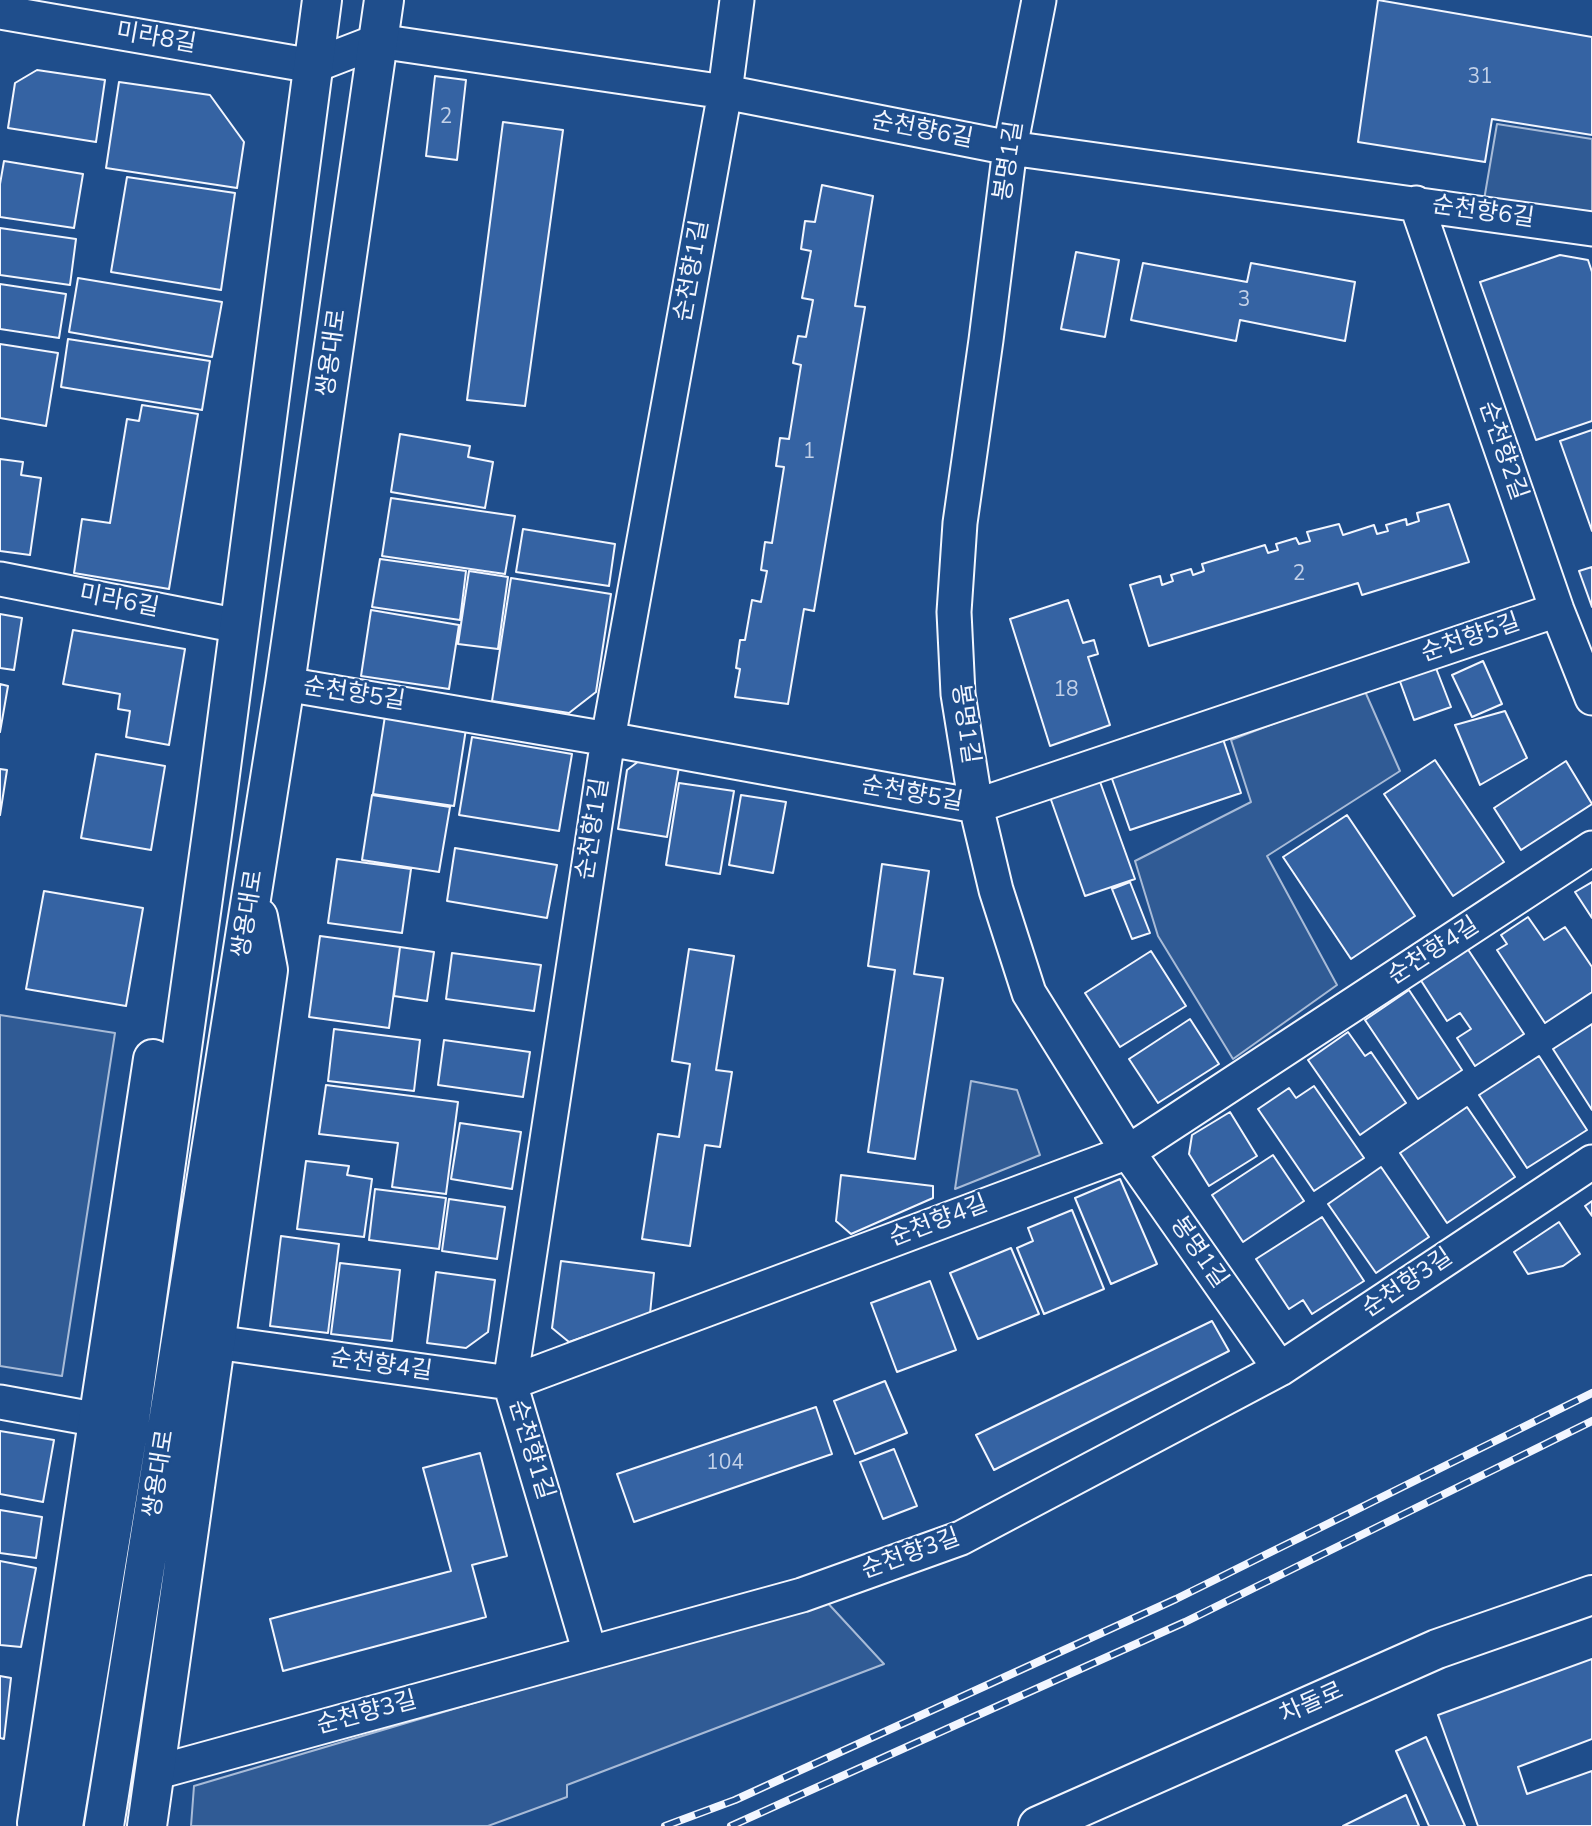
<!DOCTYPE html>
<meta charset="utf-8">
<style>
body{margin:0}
canvas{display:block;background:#1f4e8c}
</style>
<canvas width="1592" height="1826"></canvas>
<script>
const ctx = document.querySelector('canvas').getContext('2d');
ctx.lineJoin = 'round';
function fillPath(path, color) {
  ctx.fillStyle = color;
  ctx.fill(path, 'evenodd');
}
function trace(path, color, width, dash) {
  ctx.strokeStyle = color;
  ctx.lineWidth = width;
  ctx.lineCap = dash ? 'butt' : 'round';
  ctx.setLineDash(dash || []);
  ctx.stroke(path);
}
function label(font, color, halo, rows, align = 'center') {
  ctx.font = font + ' "Nunito Sans","Noto Sans KR",sans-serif';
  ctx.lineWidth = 5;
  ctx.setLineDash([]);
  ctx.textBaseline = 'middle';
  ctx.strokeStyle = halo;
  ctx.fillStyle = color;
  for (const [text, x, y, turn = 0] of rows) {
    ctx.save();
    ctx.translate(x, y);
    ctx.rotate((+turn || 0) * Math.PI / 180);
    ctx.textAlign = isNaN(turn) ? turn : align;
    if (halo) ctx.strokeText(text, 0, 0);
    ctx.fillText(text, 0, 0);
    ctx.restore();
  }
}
const built = new Path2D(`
 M1497 124 1592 139V218L1484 200Z
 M1364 689 1400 771 1267 856 1337 985 1233 1059 1158 936 1135 861 1251 802 1231 740Z
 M0 1015 115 1033 62 1376 0 1366Z
 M971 1081 1017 1090 1040 1155 955 1189Z
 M824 1599 884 1664 567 1785V1797L488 1826H191L194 1786Z`);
fillPath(built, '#305b95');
trace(built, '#a8bbd7', 2);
const building = new Path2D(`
 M1378 0 1592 37V135L1492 119 1485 162 1358 142Z
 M37 70 105 80 96 142 8 128 15 83Z
 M435 76 466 80 457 160 426 156Z
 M119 82 210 95 244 142 237 188 106 168Z
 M503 122 563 130 525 406 467 400Z
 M4 161 83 174 74 228 0 217V184Z
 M127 177 235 193 221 290 111 272Z
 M822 185 873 196 855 306 865 307 814 611 804 609 788 704 735 697 740 669 736 668 740 640H745L752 600 761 602 767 571 761 570 765 542 772 543 784 467 776 466 780 438 789 439 801 365 793 363 798 336 806 337 813 300 802 298 811 251 801 249 805 221 815 222Z
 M0 228 76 239 70 285 0 275Z
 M1076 252 1119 260 1105 337 1061 329Z
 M1560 255 1588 260 1592 272V421L1536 440 1480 282Z
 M1143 263 1247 282 1251 263 1355 282 1345 341 1240 320 1236 341 1131 320Z
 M78 278 222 302 212 357 69 332Z
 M0 284 66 294 59 338 0 329Z
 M68 339 210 361 202 410 61 387Z
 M0 344 58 353 46 426 0 418Z
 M142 405 198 414 169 589 74 573 82 519 110 523 127 419 139 421Z
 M1592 430V531L1560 441Z
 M400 434 470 446 468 457 493 462 485 508 391 492Z
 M0 459 23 462 21 475 41 478 30 555 0 551Z
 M391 498 515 516 505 574 382 556Z
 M1449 504 1469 562 1362 595 1358 583 1149 646 1130 585 1160 576 1162 585 1173 581 1171 575 1191 569 1193 575 1204 571 1202 564 1265 545 1268 553 1278 550 1276 544 1296 538 1299 544 1310 541 1307 532 1339 524 1343 535 1374 525 1377 534 1388 531 1386 525 1406 519 1407 525 1419 521 1417 513Z
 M523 529 615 544 609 586 516 572Z
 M380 559 466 571 460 620 372 607Z
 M1592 567V607L1579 571Z
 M469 571 508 577 498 649 458 644Z
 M511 578 611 594 596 692 569 713 492 701Z
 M1068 600 1083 643 1094 640 1098 654 1088 657 1110 725 1050 746 1010 619Z
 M371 610 459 625 449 689 361 676Z
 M0 614 22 618 14 670 0 668Z
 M73 630 185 649 169 745 126 737 130 711 118 709 120 694 63 684Z
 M1483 661 1502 704 1472 717 1452 675Z
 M1434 663 1451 707 1414 720 1398 676Z
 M0 684 8 686 0 732Z
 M1505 711 1527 758 1480 785 1455 725Z
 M385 716 466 729 454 806 373 794Z
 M472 737 572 754 559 831 459 815Z
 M1223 739 1241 793 1130 830 1111 776Z
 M96 754 165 766 151 850 81 838Z
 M1435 760 1504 862 1453 896 1384 794Z
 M639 761 679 767 667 837 618 829 627 770Z
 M1566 761 1592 804 1521 850 1494 808Z
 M0 769 7 770 0 815Z
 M1099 779 1135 879 1085 896 1050 797Z
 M679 783 734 791 720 874 666 865Z
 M372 795 450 807 439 872 362 860Z
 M741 795 786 802 773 873 729 865Z
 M1347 815 1415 916 1351 959 1283 857Z
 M455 848 557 865 547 918 447 901Z
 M337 859 411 869 402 933 328 923Z
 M882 864 929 871 914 974 943 978 915 1159 868 1152 895 970 868 966Z
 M1130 882 1150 933 1132 939 1112 889Z
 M1592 882V918L1575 892Z
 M44 891 143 908 126 1006 26 989Z
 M1528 917 1544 940 1565 927 1592 967V992L1545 1023 1497 950 1507 944 1501 935Z
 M320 936 400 947 389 1028 309 1017Z
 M400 947 434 952 427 1001 394 996Z
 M1467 948 1524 1034 1475 1066 1457 1038 1471 1029 1460 1013 1447 1021 1420 979Z
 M689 949 734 956 716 1070 732 1072 720 1147 705 1145 690 1246 642 1239 658 1134 679 1137 690 1064 672 1061Z
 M1151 951 1186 1006 1120 1047 1085 993Z
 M452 953 541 965 534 1011 446 999Z
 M1409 990 1462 1070 1418 1099 1365 1020Z
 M1190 1019 1219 1064 1158 1103 1129 1059Z
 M1592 1024V1110L1553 1049Z
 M334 1029 420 1040 414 1091 328 1081Z
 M1348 1032 1365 1056 1371 1052 1406 1103 1360 1135 1308 1060Z
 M444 1040 530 1052 523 1097 438 1085Z
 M1539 1056 1587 1130 1527 1168 1479 1095Z
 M326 1085 458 1102 446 1194 392 1187 398 1143 319 1134Z
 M1314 1086 1364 1158 1314 1191 1258 1109 1289 1088 1296 1098Z
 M1467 1107 1515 1177 1447 1223 1400 1153Z
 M1230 1112 1257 1156 1209 1186 1189 1154 1192 1135Z
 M460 1123 521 1132 512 1189 451 1179Z
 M1273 1155 1304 1201 1243 1242 1212 1195Z
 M306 1161 349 1166 347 1175 372 1179 364 1237 297 1229Z
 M1381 1167 1429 1237 1376 1273 1328 1204Z
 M841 1175 933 1186V1198L851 1234 836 1221Z
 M1120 1179 1157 1264 1111 1284 1075 1198Z
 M375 1189 446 1198 439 1249 369 1240Z
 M449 1199 505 1207 497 1259 442 1251Z
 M1592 1201V1216L1585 1206Z
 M1072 1210 1104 1289 1044 1314 1017 1248 1033 1241 1028 1228Z
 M1322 1217 1364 1281 1312 1314 1303 1300 1289 1309 1256 1259Z
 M1559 1222 1580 1254 1563 1266 1528 1274 1514 1252Z
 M281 1236 339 1244 328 1333 270 1326Z
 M1011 1248 1039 1314 978 1339 950 1273Z
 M561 1261 654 1273 650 1314 569 1342 552 1328Z
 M340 1263 400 1270 392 1341 331 1334Z
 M436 1272 495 1280 488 1332 466 1348 427 1343Z
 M930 1281 956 1350 897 1372 871 1303Z
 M1212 1321 1229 1351 994 1470 976 1435Z
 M885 1381 907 1433 855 1454 834 1401Z
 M816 1407 832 1454 634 1522 617 1474Z
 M0 1431 54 1440 43 1502 0 1494Z
 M894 1449 917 1506 883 1519 860 1462Z
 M480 1453 507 1556 472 1565 486 1617 283 1671 270 1619 451 1571 423 1468Z
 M0 1510 42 1517 36 1558 0 1553Z
 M0 1561 36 1568 21 1647 0 1645Z
 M1592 1659V1739L1518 1767 1527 1794 1592 1771V1826H1478L1438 1715Z
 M0 1676 11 1678 4 1739 0 1738Z
 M1426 1737 1465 1826H1429L1396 1751Z
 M1406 1795 1419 1826H1343Z`);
fillPath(building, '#3563a3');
trace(building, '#f2f6ff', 2);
const minor = new Path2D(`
 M1039 0 1010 148 986 340 960 523 954 612 958 694 976 806 996 890 1029 993 1128 1152 1280 1369
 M0 12 313 66 378 41 725 92 1010 148 1592 229
 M1416 203 1557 610 1592 698
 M0 579 239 626
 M285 684 608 739 976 806 1557 610
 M215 1342 510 1383 1128 1152 1592 848
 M0 1402 99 1420
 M590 1653 510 1383 608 739 725 92 737 0
 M154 1773 802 1595 961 1538 1280 1369 1592 1162`);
const tertiary = new Path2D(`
 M1038 1826 1437 1649 1592 1595`);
const secondary = new Path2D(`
 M37 1823 153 1059
 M63 1826 129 1426 216 805 322 0
 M104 1826 285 684 384 0
 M147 1826 268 970 258 917`);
trace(minor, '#f2f6ff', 37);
trace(tertiary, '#f2f6ff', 42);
trace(secondary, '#f2f6ff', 42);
trace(minor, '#1f4e8c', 33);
trace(tertiary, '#1f4e8c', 38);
trace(secondary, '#1f4e8c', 38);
const rail = new Path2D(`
 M665 1826 735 1800 1176 1599 1592 1393
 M731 1826 1185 1622 1592 1421`);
trace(rail, '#f2f6ff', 8);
trace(rail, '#1f4e8c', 5, [16]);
label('21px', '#c3d1e8', null, [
 ["31",1480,78],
 ["2",446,118],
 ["3",1244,301],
 ["1",809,453],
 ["2",1299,575],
 ["18",1066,691],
 ["104",725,1464]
]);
label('24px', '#f2f6ff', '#1f4e8c', [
 ["미라8길",156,39,10],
 ["순천향6길",922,131,11],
 ["봉명1길",1010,161,-81],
 ["순천향6길",1483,213,8],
 ["순천향1길",693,271,-80],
 ["쌍용대로",333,353,-82],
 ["순천향2길",1502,451,71],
 ["미라6길",119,602,11],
 ["순천향5길",1471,639,-19],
 ["순천향5길",354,695,9],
 ["봉명1길",964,724,82],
 ["순천향5길",912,795,10],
 ["순천향1길",594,829,-81],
 ["쌍용대로",249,914,-81],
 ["순천향4길",1434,952,-33],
 ["순천향4길",939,1222,-21],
 ["봉명1길",1198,1253,55],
 ["순천향3길",1408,1284,-34],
 ["순천향4길",381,1366,8],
 ["순천향1길",530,1450,73],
 ["쌍용대로",160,1474,-81],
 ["순천향3길",911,1555,-20],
 ["차돌로",1312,1704,-24],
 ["순천향3길",367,1714,-15]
]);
</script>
